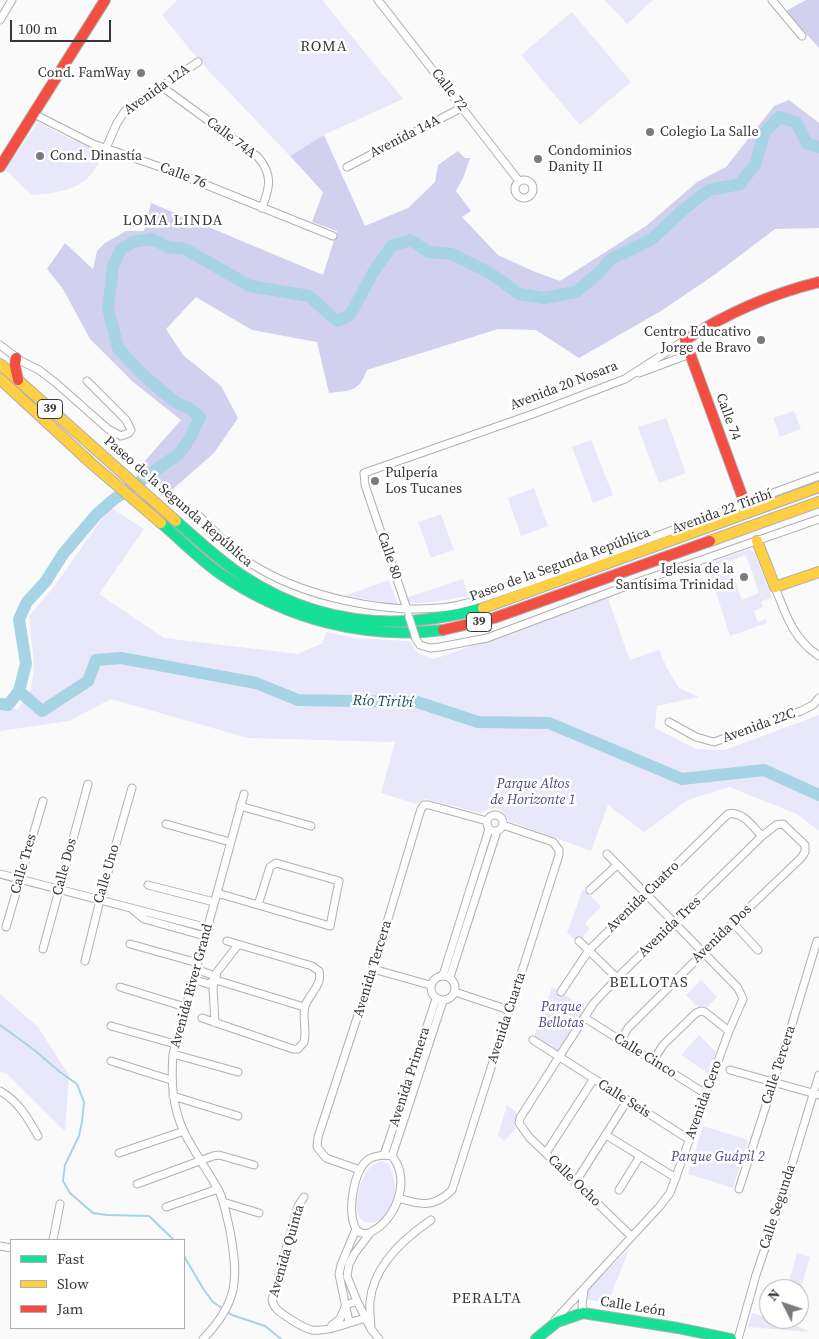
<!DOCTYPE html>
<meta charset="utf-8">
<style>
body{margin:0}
#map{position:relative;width:819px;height:1339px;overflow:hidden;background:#fafafb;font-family:"Source Serif 4",serif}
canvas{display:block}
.legend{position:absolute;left:10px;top:1239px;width:175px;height:90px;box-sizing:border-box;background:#fff;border:1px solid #afafb0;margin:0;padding:6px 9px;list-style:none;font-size:15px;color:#373739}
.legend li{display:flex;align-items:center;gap:10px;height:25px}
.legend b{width:25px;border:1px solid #afafb0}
.north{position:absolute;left:759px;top:1279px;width:50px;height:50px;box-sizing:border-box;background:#fff;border:1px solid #afafb0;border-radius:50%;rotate:311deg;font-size:14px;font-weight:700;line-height:20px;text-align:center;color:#373739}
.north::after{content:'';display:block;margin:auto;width:18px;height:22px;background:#7b7b7d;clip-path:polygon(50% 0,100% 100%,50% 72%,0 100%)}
.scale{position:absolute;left:10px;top:20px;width:101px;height:22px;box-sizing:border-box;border:2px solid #373739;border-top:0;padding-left:6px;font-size:15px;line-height:18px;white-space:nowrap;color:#373739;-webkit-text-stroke:4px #fff;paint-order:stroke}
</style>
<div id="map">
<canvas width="819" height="1339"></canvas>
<ul class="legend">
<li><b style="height:6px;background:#16e098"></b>Fast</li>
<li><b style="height:6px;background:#ffcf43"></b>Slow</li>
<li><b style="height:6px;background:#f24e42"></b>Jam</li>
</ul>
<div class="north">N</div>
<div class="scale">100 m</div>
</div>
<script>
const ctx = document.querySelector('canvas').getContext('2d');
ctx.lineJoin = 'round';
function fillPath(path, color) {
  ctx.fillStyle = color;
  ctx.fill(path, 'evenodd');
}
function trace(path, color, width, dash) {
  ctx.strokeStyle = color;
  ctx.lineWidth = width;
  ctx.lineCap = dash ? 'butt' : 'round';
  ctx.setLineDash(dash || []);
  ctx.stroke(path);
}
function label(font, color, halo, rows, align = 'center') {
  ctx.font = font + ' "Source Serif 4",serif';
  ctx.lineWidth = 5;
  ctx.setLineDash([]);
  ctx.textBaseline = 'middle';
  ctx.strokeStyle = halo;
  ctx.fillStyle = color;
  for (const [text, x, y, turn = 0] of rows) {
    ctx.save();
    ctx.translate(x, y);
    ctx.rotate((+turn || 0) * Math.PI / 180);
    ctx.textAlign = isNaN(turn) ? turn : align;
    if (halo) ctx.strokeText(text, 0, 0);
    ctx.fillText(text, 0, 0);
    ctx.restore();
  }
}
fillPath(new Path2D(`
 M177 0H322L403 99 324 135 290 156 202 64 162 15Z
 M605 0H653L627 24Z
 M572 12 631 82 580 125 521 55Z
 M38 122 68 138 102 151C100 157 99 164 95 169 81 191 55 193 32 195L5 170Z
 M794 411 801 429 780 437 773 418Z
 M666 418 686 473 659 483 638 427Z
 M591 440 613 495 593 503 572 447Z
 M534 488 548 526 521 536 508 498Z
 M110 507 144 529 99 594 164 638 298 654 323 643 326 632 355 638 409 641 418 653 434 659 504 635 607 596 630 660 659 650 667 668 679 688 699 697 657 706 655 728 696 749 725 750 819 715V831L797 814 729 787 688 800 644 832 608 805 591 851 509 821C501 806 495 805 480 813L426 799 416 804 381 793 395 742 248 738 111 699 69 721 0 731V709H18L31 689 34 666 29 616 53 588Z
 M441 514 454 550 431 558 418 522Z
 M749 549 754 552 772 597 761 602 763 607 754 611 758 622 766 619 767 623 730 636 707 564ZM746 555 759 593 742 600 728 561Z
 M463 579 468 596C453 598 420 607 407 601L405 598Z
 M389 580 398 604 344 596Z
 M583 889 601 906 585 923 590 929 578 942 567 933Z
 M701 980 717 997 706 1008 700 1006H696L686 995Z
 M552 987 585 1008 559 1053 534 1037Z
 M0 994 38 1027 69 1075 65 1131 6 1073 0 1072Z
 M699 1035 716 1052 708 1073 681 1055Z
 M507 1105 518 1113 514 1124 516 1129 504 1141 498 1135Z
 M703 1126 748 1140 733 1188 688 1174Z
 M381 1161 389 1164C392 1172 395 1179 395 1187 398 1227 344 1243 360 1186 364 1174 369 1165 381 1161Z
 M629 1249 608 1303 585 1299 586 1291Z
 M797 1253 810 1257 799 1294V1289H787Z
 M752 1313 778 1321V1319H792L791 1323 810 1332 748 1327Z`), '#e8e8fa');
fillPath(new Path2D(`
 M806 0H819V48L786 11Z
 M789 100 819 123V228L775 229 717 273 661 311 579 358 536 330 498 329 367 370C358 393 351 390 329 393L317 342 252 330 196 297 166 329 183 355 221 386 238 418 214 453 165 496 135 472 181 420 133 382 90 339 63 289 47 269 65 243 93 269 97 251 105 243 126 231H144L151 203 323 275 337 231 312 222 323 192 290 156 324 135 365 226 408 208 435 182 438 165 458 151 465 158H470L464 176 456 191 471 211 462 217 498 255 533 271 560 281 646 226 697 182 726 167 774 106Z`), '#d1d0ee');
trace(new Path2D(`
 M0 1025 33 1049 60 1072 77 1084 84 1102 82 1122 79 1136 65 1165 63 1181 70 1193 93 1213 107 1215 149 1216 174 1240
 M184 1256 204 1290 213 1302 232 1315 265 1326 281 1339`), '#a6d4e5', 2);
trace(new Path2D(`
 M19 691 42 711 88 681 96 660 121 658 256 683 298 700 417 702 478 722 549 723 682 779 764 770 819 795
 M0 704 8 705 19 691 26 664 19 619 27 602 46 581 63 554 97 514 113 500 179 454 190 438 200 417 189 408 177 403 164 393 138 370 118 348 108 308 113 266 121 249 133 242 152 239 168 247 185 249 250 286 309 296 337 321 350 315 374 271 392 246 410 240 429 252 452 254 490 273 519 294 544 298 576 292 599 273 611 259 652 239 684 209 709 190 740 184 756 163 764 133 779 117 796 122 807 144 819 147`), '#a6d4e5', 12);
const street = new Path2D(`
 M378 0 519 181
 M772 0 802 36
 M0 20 12 0
 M161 86 258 157C273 175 270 187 262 208
 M34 114 93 144 169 170 333 236
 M106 148 117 123 125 111 198 62
 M347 167 463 107
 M515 189a9 9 0 1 1 18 0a9 9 0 1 1-18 0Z
 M0 345 21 361 39 370 56 383 108 429 121 436 129 433 131 430 126 420 87 381
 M639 373 690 354
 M197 514C217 533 236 556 260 569 308 597 383 613 438 608 461 607 482 598 504 591 536 580 568 569 600 557 673 530 746 503 819 476
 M775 587C786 615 793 639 819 656
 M408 612 365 485 364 473 533 414 625 379 685 340
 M416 639 420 645 430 648 440 647 487 638 624 587 819 519
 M669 722 696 737 714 742 801 711 813 705 819 698
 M240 806 311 826
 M487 823a8 8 0 1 1 16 0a8 8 0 1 1-16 0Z
 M166 824 230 842
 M0 874 208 928
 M148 885 214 902
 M590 890 617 865
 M217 893 330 926 339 881 276 863 270 867 258 905
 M132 909 144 919 205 936
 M733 923 758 950
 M6 927 43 801
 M579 941 617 978
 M130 944 198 963
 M43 949 88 784
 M85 961 100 900 132 788
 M196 969 212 975 216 980 304 1007
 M373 969 430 985
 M443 975 489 829
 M431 988a12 12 0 1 1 24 0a12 12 0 1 1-24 0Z
 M450 977 497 831
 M193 979 208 984 215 980
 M120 987 185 1007
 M455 992 509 1010
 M561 992 589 950 728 814C743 811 752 826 762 836L776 825 783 824 805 845V852L801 858 733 923 628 1028 621 1040
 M202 1018 293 1049H298L304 1042C307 1031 302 1016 305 1006 309 994 323 985 319 971L312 966 227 941
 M585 1018 706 1094
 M215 1023 213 988 217 972 238 945
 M111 1026 175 1044
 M533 1040 690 1140
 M173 1054 238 1072
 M111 1061 171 1080
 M653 1061 663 1045 696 1013 701 1011 705 1012 729 1031
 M730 1070 819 1095
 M0 1091C18 1101 28 1118 38 1136
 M173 1096 238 1116
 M606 1135 676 1178
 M119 1153 184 1131
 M546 1153 593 1080
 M384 1155 392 1156C413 1181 394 1225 366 1234 362 1233 358 1233 356 1229 347 1212 353 1170 369 1159 374 1156 379 1156 384 1155Z
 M384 1155 436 999
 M392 1156 443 1001
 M360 1170 326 1158 317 1147 318 1137 373 969 421 809 424 805H429L487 821
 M575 1183 627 1101
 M137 1184 213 1156 219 1155 254 1165
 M739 1189 786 1044 817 941
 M619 1190 640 1156
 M304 1197 298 1206 272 1300C274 1309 280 1312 287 1317 295 1322 303 1328 312 1330 329 1332 349 1322 366 1318
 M398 1198C421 1205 434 1208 452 1190L559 855V850L553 842 503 825
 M223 1202 259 1213
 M166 1207 218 1189
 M371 1232 355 1253 349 1264 347 1276 357 1301 371 1329 379 1339
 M631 1236 529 1137 519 1123 520 1118 593 1004 617 978 762 836
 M53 1240 60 1204
 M0 1246 11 1248
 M583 1313 582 1305 584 1290
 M555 1320 660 1206 670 1193 729 1031 743 999 738 988 607 854
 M349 1322 339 1274 341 1265 356 1229
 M332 1325 340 1319 346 1305 357 1301
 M371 1329C371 1320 369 1310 370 1302 373 1266 403 1239 431 1220
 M203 1339C238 1303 239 1279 230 1231 227 1218 225 1204 219 1191 208 1171 194 1152 184 1132 172 1106 171 1081 173 1054L244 794
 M738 1339 756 1275 780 1204 819 1075`);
const fast = new Path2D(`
 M176 521C198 540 219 560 243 576 317 625 399 632 483 608
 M161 523C181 540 200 560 222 575 287 619 365 640 443 630
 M536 1339 557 1322 583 1313 678 1328 731 1339`);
const slow = new Path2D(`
 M0 364 176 521
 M0 379 92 464 161 523
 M710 541 819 502
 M757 541 775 587 819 572
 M483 608 819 487`);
const jam = new Path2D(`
 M0 167 105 0
 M16 358 15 366 18 380
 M745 504 685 340C727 313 770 294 819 282
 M443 630 494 618 710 541`);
trace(street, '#b0b0b1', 9);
trace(fast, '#b0b0b1', 12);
trace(slow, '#b0b0b1', 12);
trace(jam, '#b0b0b1', 12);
trace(street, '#fefefe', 7);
trace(fast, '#16e098', 10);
trace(slow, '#ffcf43', 10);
trace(jam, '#f24e42', 10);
const streetBridge = new Path2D(`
 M409 617 416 639`);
trace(streetBridge, '#b0b0b1', 9, []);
trace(streetBridge, '#fefefe', 7);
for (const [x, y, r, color] of [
 [141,73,5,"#7b7b7d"],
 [650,132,5,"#7b7b7d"],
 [40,156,5,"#7b7b7d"],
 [538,159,5,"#7b7b7d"],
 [761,340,5,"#7b7b7d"],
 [375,481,5,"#7b7b7d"],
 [744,577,5,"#7b7b7d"]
]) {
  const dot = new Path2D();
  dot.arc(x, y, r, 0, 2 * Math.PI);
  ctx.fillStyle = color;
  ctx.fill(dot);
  trace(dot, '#fff', 2);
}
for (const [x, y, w] of [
 [50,409,25],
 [479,622,25]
]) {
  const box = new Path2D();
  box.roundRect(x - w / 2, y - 9.5, w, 19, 4);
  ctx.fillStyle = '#fff';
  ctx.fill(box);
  trace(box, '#373739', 1);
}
label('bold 12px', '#373739', null, [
 ["39",50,409],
 ["39",479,622]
]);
label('14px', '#373739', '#fff', [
 ["Cond. FamWay",131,73,"right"],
 ["Colegio La Salle",660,132],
 ["Condominios",548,151],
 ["Danity II",548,167],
 ["Cond. Dinastía",50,156],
 ["Centro Educativo",751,332,"right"],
 ["Jorge de Bravo",751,348,"right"],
 ["Pulpería",385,473],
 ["Los Tucanes",385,489],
 ["Iglesia de la",734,569,"right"],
 ["Santísima Trinidad",734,585,"right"]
], 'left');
label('14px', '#373739', '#fff', [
 ["Avenida 12A",157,90,-35],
 ["Calle 72",449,90,52],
 ["Avenida 14A",405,137,-27],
 ["Calle 74A",231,138,37],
 ["Calle 76",183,176,21],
 ["Avenida 20 Nosara",564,386,-21],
 ["Calle 74",728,417,70],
 ["Paseo de la Segunda República",178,502,41],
 ["Avenida 22 Tiribí",722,512,-20],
 ["Calle 80",389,556,71],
 ["Paseo de la Segunda República",560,565,-20],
 ["Avenida 22C",759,726,-20],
 ["Calle Tres",24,864,-74],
 ["Calle Dos",65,867,-75],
 ["Calle Uno",107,874,-74],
 ["Avenida Cuatro",643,897,-44],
 ["Avenida Tres",670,927,-44],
 ["Avenida Dos",722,934,-44],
 ["Avenida Tercera",373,969,-73],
 ["Avenida River Grand",192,986,-75],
 ["Avenida Cuarta",507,1018,-72],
 ["Calle Cinco",645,1056,32],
 ["Calle Tercera",779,1065,-72],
 ["Avenida Primera",410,1077,-72],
 ["Calle Seis",624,1099,32],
 ["Avenida Cero",704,1100,-70],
 ["Calle Ocho",574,1181,44],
 ["Calle Segunda",778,1207,-72],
 ["Avenida Quinta",287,1251,-74],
 ["Calle León",633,1307,9]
]);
label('italic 14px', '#4d4888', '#fff', [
 ["Parque Altos",533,784],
 ["de Horizonte 1",533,800],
 ["Parque",561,1007],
 ["Bellotas",561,1023],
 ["Parque Guápil 2",718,1157]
]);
ctx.letterSpacing = '1px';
label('15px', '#373739', '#fff', [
 ["ROMA",324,47],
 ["LOMA LINDA",173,221],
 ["BELLOTAS",649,983],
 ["PERALTA",487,1299]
]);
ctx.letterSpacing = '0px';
label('italic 15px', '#134b5c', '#fff', [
 ["Río Tiribí",383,702,2]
]);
</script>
